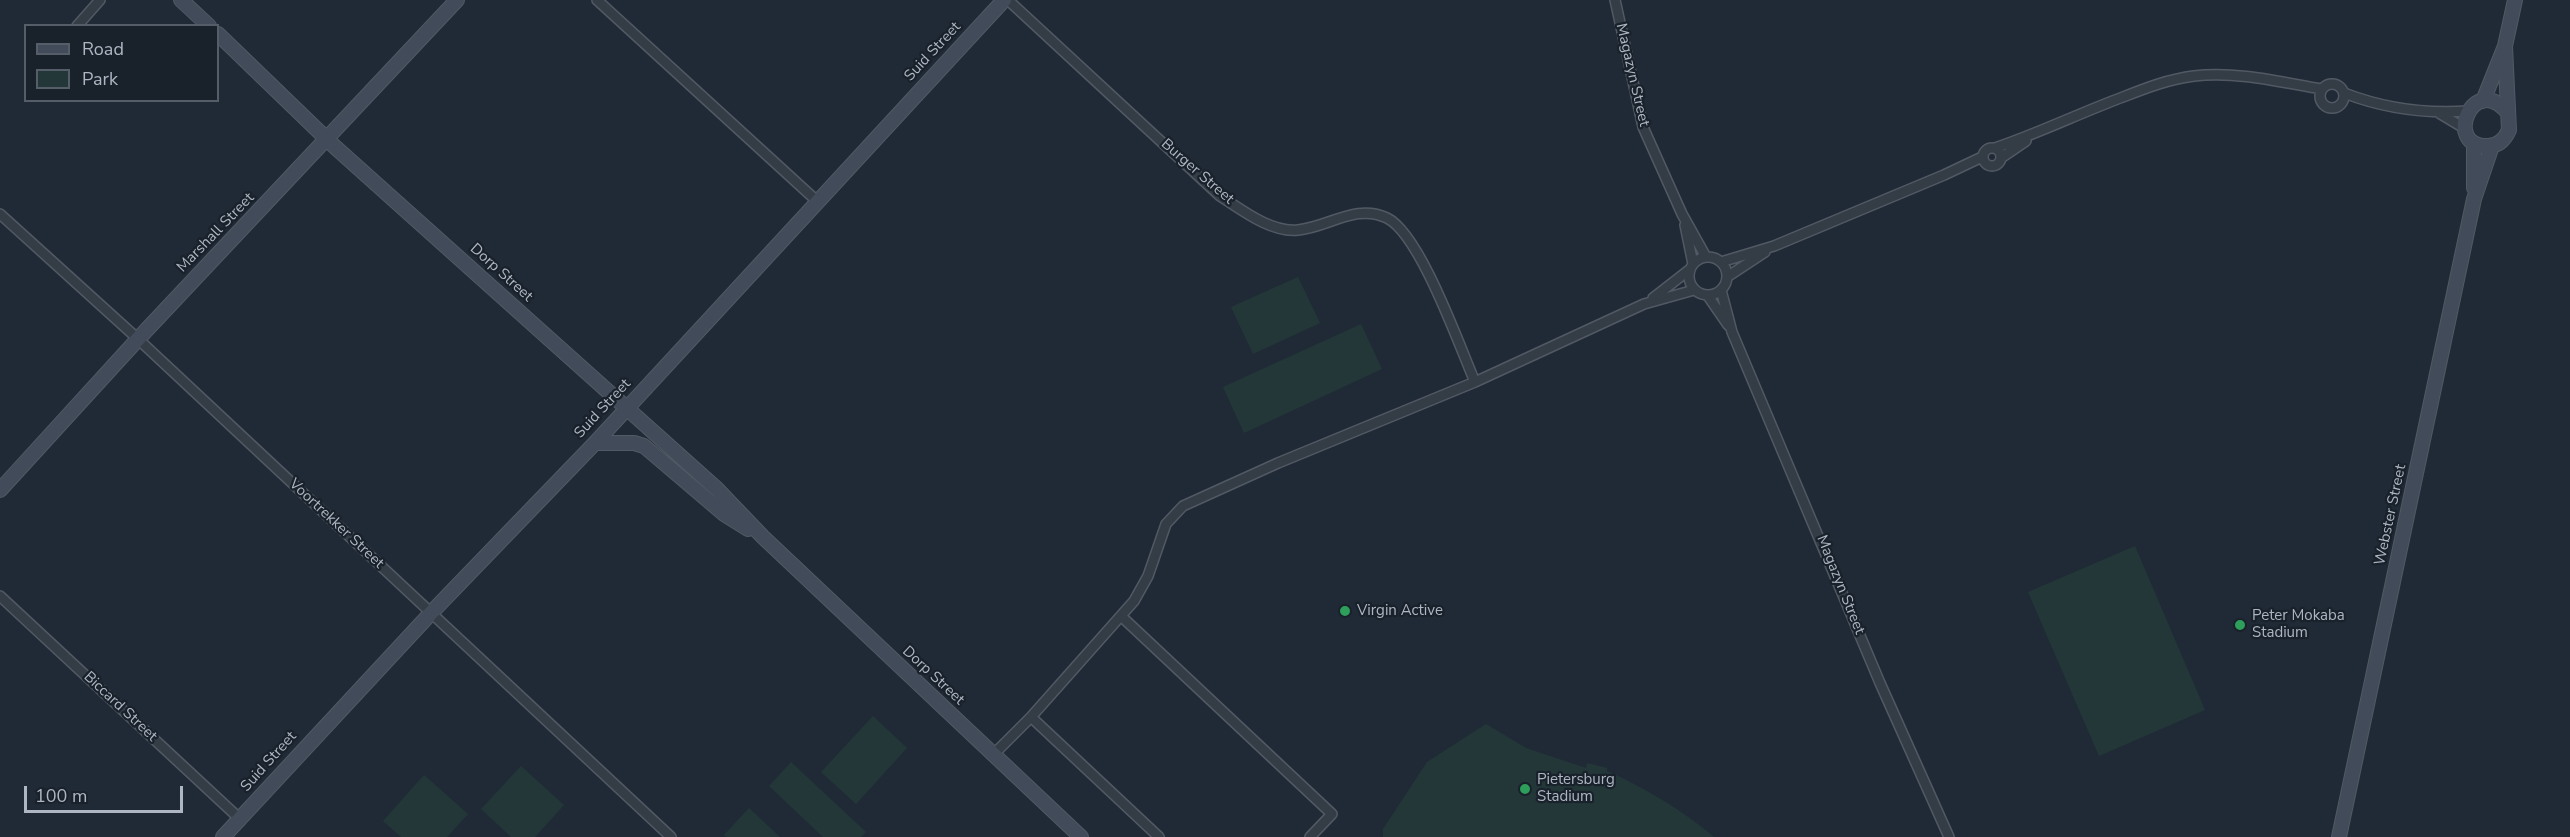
<!DOCTYPE html>
<style>
body{margin:0}
#map{position:relative;width:2570px;height:837px;overflow:hidden;background:#202a36;font-family:"Nunito Sans",sans-serif}
canvas{display:block}
.legend{position:absolute;left:24px;top:24px;width:195px;height:78px;box-sizing:border-box;background:#19212b;border:2px solid #555d68;margin:0;padding:8px 10px;list-style:none;font-size:18px;color:#aeb6c3}
.legend li{display:flex;align-items:center;gap:12px;height:30px}
.legend b{width:30px;border:2px solid #555d68}
.scale{position:absolute;left:24px;top:786px;width:159px;height:27px;box-sizing:border-box;border:3px solid #aeb6c3;border-top:0;padding-left:8px;font-size:18px;line-height:21px;white-space:nowrap;color:#aeb6c3;-webkit-text-stroke:4px #19212b;paint-order:stroke}
</style>
<div id="map">
<canvas width="2570" height="837"></canvas>
<ul class="legend">
<li><b style="height:8px;background:#424b59"></b>Road</li>
<li><b style="height:16px;background:#233738"></b>Park</li>
</ul>
<div class="scale">100 m</div>
</div>
<script>
const ctx = document.querySelector('canvas').getContext('2d');
ctx.lineJoin = 'round';
function fillPath(path, color) {
  ctx.fillStyle = color;
  ctx.fill(path, 'evenodd');
}
function trace(path, color, width, dash) {
  ctx.strokeStyle = color;
  ctx.lineWidth = width;
  ctx.lineCap = dash ? 'butt' : 'round';
  ctx.setLineDash(dash || []);
  ctx.stroke(path);
}
function label(font, color, halo, rows, align = 'center') {
  ctx.font = font + ' "Nunito Sans",sans-serif';
  ctx.lineWidth = 4.5;
  ctx.setLineDash([]);
  ctx.textBaseline = 'middle';
  ctx.strokeStyle = halo;
  ctx.fillStyle = color;
  for (const [text, x, y, turn = 0] of rows) {
    ctx.save();
    ctx.translate(x, y);
    ctx.rotate((+turn || 0) * Math.PI / 180);
    ctx.textAlign = isNaN(turn) ? turn : align;
    if (halo) ctx.strokeText(text, 0, 0);
    ctx.fillText(text, 0, 0);
    ctx.restore();
  }
}
fillPath(new Path2D(`
 M1298 277 1320 323 1253 354 1231 307Z
 M1361 324 1382 369 1244 433 1223 387Z
 M2135 546 2205 710 2099 756 2028 592Z
 M873 716 907 748 856 804 821 772Z
 M1486 724 1526 748 1586 768 1587 763 1607 768V771C1642 786 1685 812 1714 837H1383V829L1427 762Z
 M791 762 866 832 861 837H823L769 786Z
 M521 766 564 805 535 837H511L481 809Z
 M424 775 468 814 447 837H401L383 821Z
 M749 808 780 837H727L724 835Z`), '#233738');
const street = new Path2D(`
 M597 0 818 202
 M1008 0 1220 196C1242 210 1271 233 1298 230 1329 227 1356 203 1387 218 1420 234 1459 345 1475 382
 M1615 0 1643 127 1682 214 1706 257
 M77 26 100 0
 M2320 96a12 12 0 1 1 24 0a12 12 0 1 1-24 0Z
 M2344 93C2383 108 2426 114 2468 111
 M2439 113 2464 128
 M1983 157a9 9 0 1 1 18 0a9 9 0 1 1-18 0Z
 M1995 148C2039 133 2080 113 2123 97 2146 88 2169 79 2194 76 2236 71 2280 82 2321 89
 M2001 158 2026 141
 M0 214 138 339 671 837
 M1685 225 1693 264
 M1689 276a19 19 0 1 1 38 0a19 19 0 1 1-38 0Z
 M1721 262 1774 246 1944 175 1982 157
 M1727 277 1765 252
 M1721 290 1732 332 1880 683 1949 837
 M1708 296 1728 325
 M1653 298 1689 270
 M0 596 240 819
 M1121 616 1332 814 1310 837
 M1031 717 1159 837
 M993 755 1031 717 1134 601 1148 576 1166 524 1183 506 1278 463 1475 382 1644 304 1694 290`);
const secondary = new Path2D(`
 M181 0 209 26
 M218 34 335 147 717 489 763 537 1081 837
 M2505 46 2509 130C2505 139 2499 146 2488 146 2442 148 2473 70 2508 113
 M2483 101 2505 46 2515 0
 M2474 143V188
 M595 443H634L644 446 724 514 748 529
 M0 490 138 339 457 0
 M223 837 431 613 595 443 1004 0
 M2339 837 2474 199 2492 146`);
trace(street, '#515964', 12);
trace(secondary, '#515964', 16);
trace(street, '#343c46', 9);
trace(secondary, '#424b59', 14);
for (const [x, y, r, color] of [
 [1345,611,6,"#2e9e5b"],
 [2240,625,6,"#2e9e5b"],
 [1525,789,6,"#2e9e5b"]
]) {
  const dot = new Path2D();
  dot.arc(x, y, r, 0, 2 * Math.PI);
  ctx.fillStyle = color;
  ctx.fill(dot);
  trace(dot, '#19212b', 2);
}
label('15px', '#aeb6c3', '#19212b', [
 ["Suid Street",933,52,-47],
 ["Magazyn Street",1632,75,77],
 ["Burger Street",1197,172,41],
 ["Marshall Street",216,233,-46],
 ["Dorp Street",501,273,42],
 ["Suid Street",603,409,-47],
 ["Webster Street",2391,515,-78],
 ["Voortrekker Street",336,524,43],
 ["Magazyn Street",1840,585,68],
 ["Dorp Street",933,676,43],
 ["Biccard Street",120,707,43],
 ["Suid Street",269,762,-48]
]);
label('15px', '#aeb6c3', '#19212b', [
 ["Virgin Active",1357,611],
 ["Peter Mokaba",2252,616],
 ["Stadium",2252,633],
 ["Pietersburg",1537,780],
 ["Stadium",1537,797]
], 'left');
</script>
